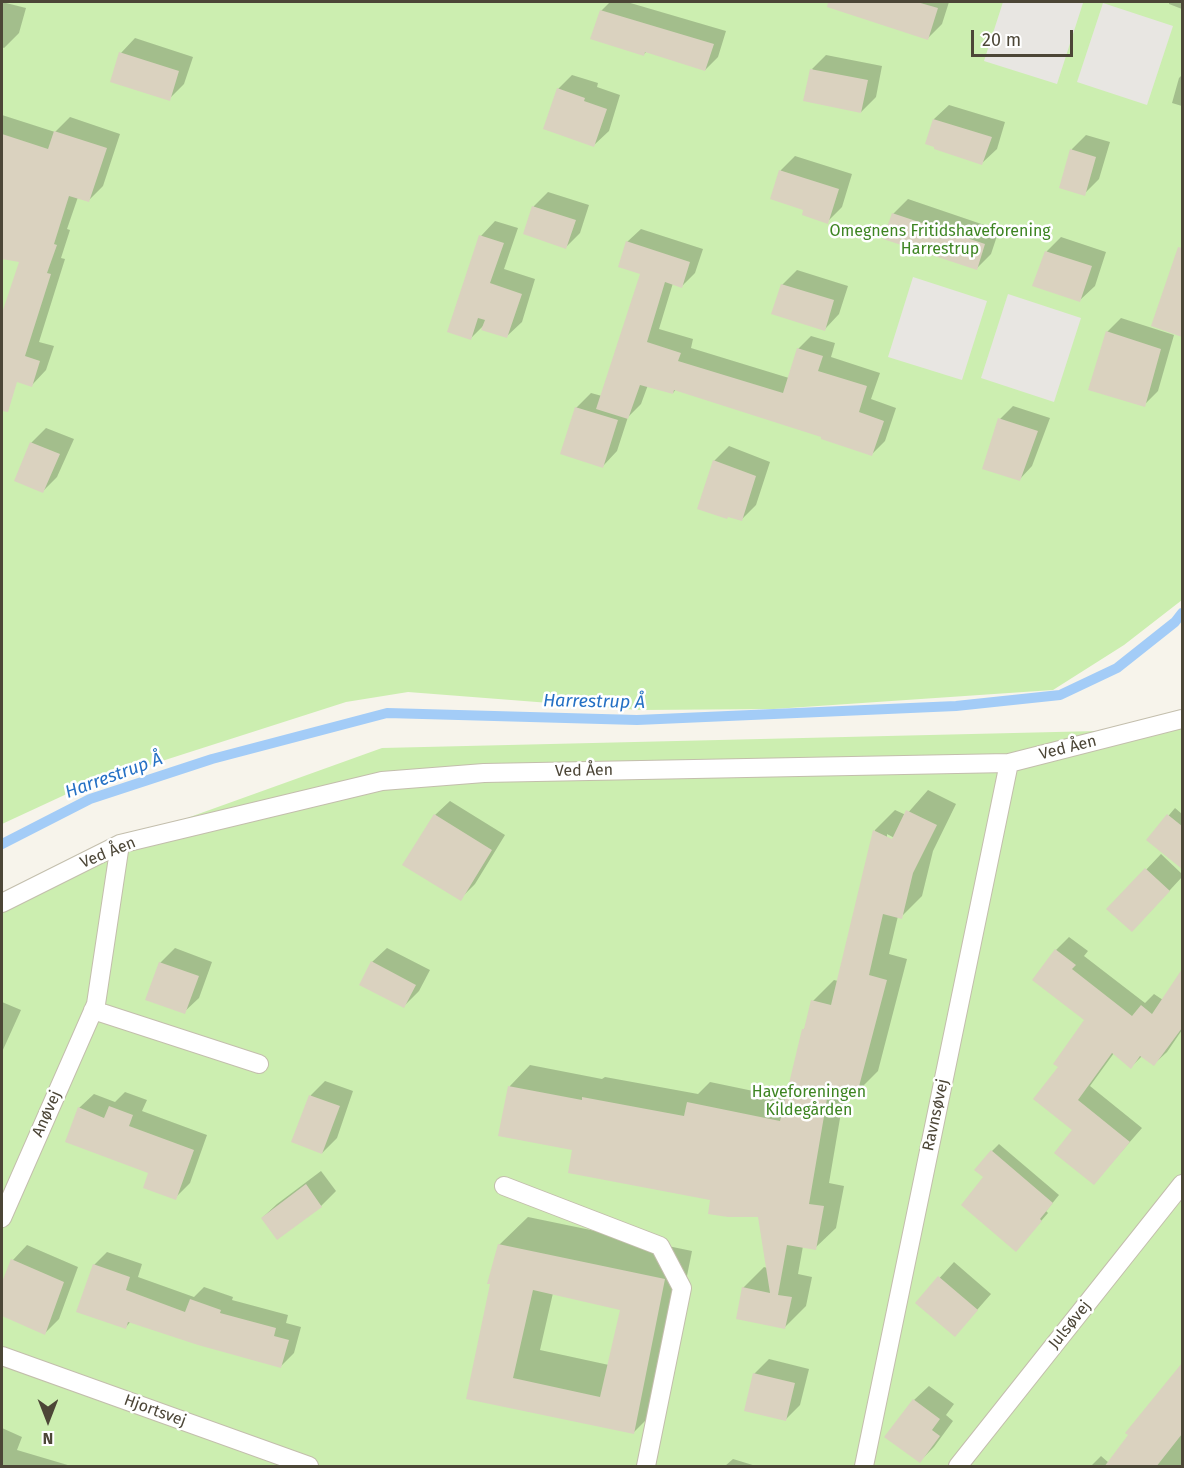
<!DOCTYPE html>
<meta charset="utf-8">
<style>
body{margin:0}
#map{position:relative;width:1184px;height:1468px;overflow:hidden;background:#f7f4eb;font-family:"Fira Sans",sans-serif}
canvas{display:block}
.frame{position:absolute;inset:0;border:3px solid #4c4637;pointer-events:none}
.north{position:absolute;left:18px;top:1390px;width:60px;height:60px;-webkit-text-stroke:4px #fff;paint-order:stroke;rotate:180deg;font-size:16px;font-weight:700;line-height:24px;text-align:center;color:#4c4637}
.north::after{content:'';display:block;margin:auto;width:21px;height:27px;background:#4c4637;clip-path:polygon(50% 0,100% 100%,50% 72%,0 100%)}
.scale{position:absolute;left:971px;top:30px;width:102px;height:27px;box-sizing:border-box;border:3px solid #4c4637;border-top:0;padding-left:8px;font-size:18px;line-height:21px;white-space:nowrap;color:#4c4637;-webkit-text-stroke:4px #fff;paint-order:stroke}
</style>
<div id="map">
<canvas width="1184" height="1468"></canvas>
<div class="frame"></div>
<div class="north">N</div>
<div class="scale">20 m</div>
</div>
<script>
const ctx = document.querySelector('canvas').getContext('2d');
ctx.lineJoin = 'round';
function fillPath(path, color) {
  ctx.fillStyle = color;
  ctx.fill(path, 'evenodd');
}
function trace(path, color, width, dash) {
  ctx.strokeStyle = color;
  ctx.lineWidth = width;
  ctx.lineCap = dash ? 'butt' : 'round';
  ctx.setLineDash(dash || []);
  ctx.stroke(path);
}
function label(font, color, halo, rows, align = 'center') {
  ctx.font = font + ' "Fira Sans",sans-serif';
  ctx.lineWidth = 5;
  ctx.setLineDash([]);
  ctx.textBaseline = 'middle';
  ctx.strokeStyle = halo;
  ctx.fillStyle = color;
  for (const [text, x, y, turn = 0] of rows) {
    ctx.save();
    ctx.translate(x, y);
    ctx.rotate((+turn || 0) * Math.PI / 180);
    ctx.textAlign = isNaN(turn) ? turn : align;
    if (halo) ctx.strokeText(text, 0, 0);
    ctx.fillText(text, 0, 0);
    ctx.restore();
  }
}
fillPath(new Path2D(`
 M2 2H1182V600L1124 645 1053 690 774 709 640 710 408 692 346 702 84 786 2 824Z
 M1182 729V1466H2V893L126 840 382 748Z`), '#cceeb0');
fillPath(new Path2D(`
 M1003 2H1077L1083 3 1057 84 984 61Z
 M1103 3 1173 26 1147 105 1077 82Z
 M913 277 987 301 962 380 888 357Z
 M1008 294 1081 318 1054 402 981 378Z`), '#e8e6e2');
fillPath(new Path2D(`
 M2 2 26 8 19 33 4 48 2 47Z
 M610 2H627L726 31 718 57 705 70 647 51 643 55 601 11Z
 M871 2H949L942 24 928 38 866 18Z
 M1169 2H1182V9L1169 4Z
 M135 38 193 57 184 84 169 99 121 53Z
 M826 55 882 66 876 97 861 112 812 69Z
 M572 75 598 83 597 87 620 95 609 131 594 145 558 89Z
 M1182 75V106L1172 103 1179 78Z
 M949 105 1005 122 997 149 982 163 927 143 934 119Z
 M2 115 55 132 70 117 120 134 103 186 88 201 78 197 67 229 70 230 61 258 65 259 39 342 54 346 46 370 32 385 2 376V334L18 283 42 188 2 172Z
 M1086 135 1110 142 1099 179 1084 194 1061 187 1072 149Z
 M795 156 852 174 842 207 827 222 805 209 772 198 781 170Z
 M548 192 589 205 580 233 566 247 525 233 534 206Z
 M908 199 999 230 991 254 976 269 893 214Z
 M495 221 518 228 504 269 535 279 522 322 507 336 485 324 470 339 481 236Z
 M641 229 703 249 695 273 682 286 673 283 659 329 693 339 691 348 789 378 798 349 811 336 835 343 831 357 880 373 871 399 896 408 885 441 871 455 823 436 676 389 673 393 648 385 641 404 628 417 617 451 603 466 576 408 591 393 602 396 642 273 627 242Z
 M1061 237 1106 252 1095 286 1080 300 1034 285 1047 251Z
 M797 270 848 286 839 314 825 329 782 285Z
 M1176 283 1182 285V335L1153 325Z
 M1121 318 1174 335 1158 391 1144 405 1107 332Z
 M1013 406 1050 418 1032 466 1019 480 1000 419Z
 M46 428 74 439 57 477 43 491 31 443Z
 M729 446 770 462 756 505 741 520 714 461Z
 M928 790 956 804 933 851 922 896 901 917 898 916 889 954 907 959 878 1071 857 1092 845 1089 829 1183 844 1186 836 1228 815 1248 803 1246 798 1274 812 1277 806 1306 785 1327 743 1288 764 1267 767 1268 759 1216 574 1149 500 1135 510 1086 530 1065 602 1079 605 1077 698 1094 710 1082 787 1098 804 1029 806 1027 813 1001 834 980 838 981 875 830 895 810 906 815ZM887 834 900 841 898 843 887 838Z
 M450 801 505 835 475 884 460 899 435 815Z
 M1175 808 1182 814V849L1180 852 1148 840Z
 M1161 854 1182 874V877L1146 916 1109 909Z
 M1069 937 1088 951 1084 956 1145 1003 1154 994 1163 1000 1182 973V1030L1167 1052 1154 1064 1142 1056 1131 1067 1114 1053 1090 1086 1142 1128 1094 1183 1074 1130 1060 1067 1086 1019 1056 950Z
 M175 948 212 962 199 998 184 1012 160 963Z
 M387 948 430 970 419 991 404 1006 372 962Z
 M2 1002 21 1010 2 1052Z
 M325 1081 353 1091 337 1138 322 1153 293 1142 311 1095Z
 M125 1092 147 1100 142 1111 207 1135 190 1183 175 1198 150 1172 79 1108 94 1094 115 1102Z
 M999 1144 1059 1195 1046 1211 1048 1213 1016 1250 985 1176 992 1151Z
 M321 1171 336 1191 321 1206 277 1238 262 1218 277 1204Z
 M528 1217 692 1251 661 1405 633 1433 468 1398 499 1245ZM553 1293 622 1309 609 1365 540 1350Z
 M27 1245 78 1267 59 1319 45 1333 2 1315V1286L13 1260Z
 M107 1252 142 1264 138 1277 194 1297 204 1287 233 1297 232 1300 288 1315 286 1323 301 1327 294 1353 281 1366 131 1321 126 1327 94 1265Z
 M954 1262 991 1294 955 1335 917 1303Z
 M769 1359 809 1369 800 1405 785 1420 754 1374Z
 M1182 1366V1466H1091L1101 1456 1109 1463 1130 1435 1127 1433Z
 M929 1386 954 1404 946 1415 953 1421 934 1447 920 1461 914 1400Z
 M2 1428 22 1437 17 1450 71 1466H2Z
 M733 1459 756 1466H725Z`), '#0003');
trace(new Path2D(`
 M2 844 90 799 212 759 387 713 637 720 956 706 1060 695 1117 668 1175 622 1182 613`), '#a3ccf7', 10);
fillPath(new Path2D(`
 M828 2H917L938 8 928 40 827 7Z
 M600 10 714 44 705 71 645 52 644 56 590 39Z
 M119 52 179 71 170 101 110 82Z
 M810 69 868 80 861 113 803 101Z
 M557 88 585 98 584 101 607 109 594 147 543 129Z
 M933 119 992 137 982 165 934 149V147L925 144Z
 M54 131 107 148 89 202 69 196 54 244 57 245 47 273 51 274 25 356 40 361 32 387 17 382 8 412 2 411V313L19 262 2 259V134L48 149Z
 M1070 149 1096 157 1085 196 1059 188Z
 M779 170 839 189 828 224 802 215 803 210 770 199Z
 M532 206 576 220 566 249 523 234Z
 M892 213 985 244 977 270 883 239Z
 M479 235 504 243 490 283 522 294 507 338 481 330 485 320 478 318 471 340 447 332Z
 M626 241 690 262 682 288 665 282 647 342 681 353 678 361 783 393 797 348 823 356 818 371 867 386 859 412 884 421 872 456 821 439V437L674 390 673 394 640 385 628 419 596 409 640 274 618 267Z
 M1178 247 1182 248V337L1151 326Z
 M1045 251 1092 266 1080 302 1032 286Z
 M781 284 834 300 825 331 771 314Z
 M1106 331 1161 349 1145 407 1088 390Z
 M575 407 618 420 603 468 560 454Z
 M998 418 1038 431 1020 481 982 469Z
 M30 442 60 454 43 493 14 481Z
 M713 460 756 476 742 521 728 517 727 519 697 509Z
 M906 810 937 825 913 873 902 919 883 914 869 975 887 980 857 1094 829 1087 809 1204 824 1206 816 1250 787 1245 778 1295 792 1297 785 1329 736 1319 742 1287 770 1293 758 1217H728L708 1214 710 1200 568 1173 572 1150 498 1136 508 1086 582 1100V1097L684 1116 687 1102 780 1121 802 1029H804L811 1000 831 1005 873 830 892 839Z
 M434 814 492 850 461 901 402 865Z
 M1167 814 1182 826V869L1146 840Z
 M1145 868 1170 891 1132 932 1106 909Z
 M1055 949 1076 965 1072 969 1132 1016 1141 1005 1152 1014 1182 969V1028L1154 1066 1140 1056 1131 1069 1112 1053 1078 1100 1130 1142 1094 1185 1054 1153 1072 1130 1033 1099 1058 1067 1053 1064 1084 1020 1032 980Z
 M371 961 416 985 404 1008 359 985Z
 M159 962 199 976 185 1014 145 1000Z
 M309 1095 340 1106 322 1154 291 1142Z
 M109 1106 133 1115 129 1126 194 1150 176 1200 143 1188 148 1173 65 1142 78 1107 104 1118Z
 M991 1150 1053 1203 1040 1219 1042 1221 1016 1252 961 1205 983 1177 974 1170Z
 M306 1184 322 1207 277 1240 261 1218Z
 M498 1244 665 1279 634 1434 466 1399 490 1284H487ZM533 1290 620 1310 600 1397 513 1378Z
 M11 1259 64 1282 45 1335 2 1316V1282Z
 M93 1264 130 1277 126 1290 185 1312 190 1299 221 1310 220 1313 276 1328 274 1336 289 1340 281 1368 198 1345 128 1322 126 1329 76 1312Z
 M938 1276 978 1310 955 1337 915 1303Z
 M1182 1363V1434L1156 1467H1104L1128 1435 1125 1433Z
 M753 1373 795 1383 786 1421 744 1411Z
 M913 1399 940 1419 932 1430 940 1436 920 1463 884 1437Z`), '#dad2bf');
const lane = new Path2D(`
 M2 903 120 844 382 781 484 773 1009 763 1182 719
 M93 1010 259 1064
 M504 1186 660 1246 682 1288 646 1466
 M2 1218 96 1004 120 844
 M2 1356 309 1466
 M864 1466 1009 763
 M958 1466 1182 1184`);
trace(lane, '#c3beac', 20);
trace(lane, '#fff', 18);
label('16px', '#3e8523', '#fff', [
 ["Omegnens Fritidshaveforening",940,232],
 ["Harrestrup",940,250],
 ["Haveforeningen",809,1093],
 ["Kildegården",809,1111]
]);
label('16px', '#4c4637', '#fff', [
 ["Ved Åen",1068,748,-14],
 ["Ved Åen",584,771,-1],
 ["Ved Åen",108,853,-22],
 ["Anøvej",47,1114,-66],
 ["Ravnsøvej",936,1115,-78],
 ["Julsøvej",1070,1325,-51],
 ["Hjortsvej",155,1411,20]
]);
label('italic 18px', '#2470c4', '#fff', [
 ["Harrestrup Å",594,702,1],
 ["Harrestrup Å",114,776,-20]
]);
</script>
